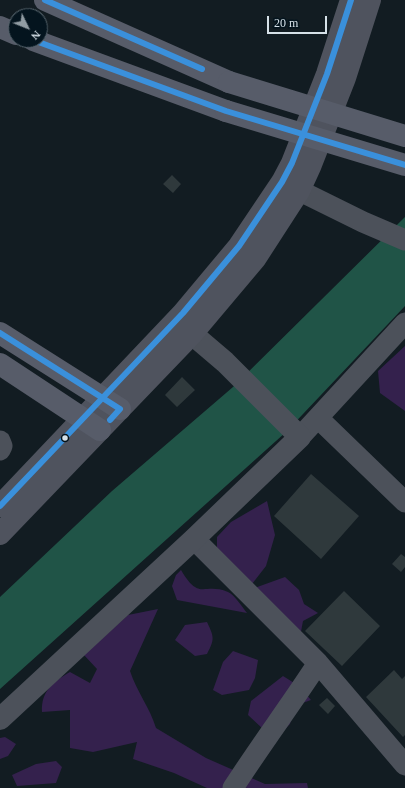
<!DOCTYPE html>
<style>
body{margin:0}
#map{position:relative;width:405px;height:788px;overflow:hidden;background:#121c22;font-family:Georgia,serif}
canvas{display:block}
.north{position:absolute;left:8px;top:8px;width:40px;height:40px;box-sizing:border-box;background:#04141e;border:1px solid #58666f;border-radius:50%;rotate:133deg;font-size:11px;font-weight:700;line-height:16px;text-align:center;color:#d6e1e8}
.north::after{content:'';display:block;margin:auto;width:14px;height:18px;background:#919ca3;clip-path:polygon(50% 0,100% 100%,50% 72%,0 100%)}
.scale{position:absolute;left:267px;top:16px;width:60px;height:18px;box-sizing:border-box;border:2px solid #d6e1e8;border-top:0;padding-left:5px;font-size:12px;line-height:14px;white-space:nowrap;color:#d6e1e8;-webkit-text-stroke:3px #04141e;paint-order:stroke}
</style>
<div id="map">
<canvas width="405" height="788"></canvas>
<div class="north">N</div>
<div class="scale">20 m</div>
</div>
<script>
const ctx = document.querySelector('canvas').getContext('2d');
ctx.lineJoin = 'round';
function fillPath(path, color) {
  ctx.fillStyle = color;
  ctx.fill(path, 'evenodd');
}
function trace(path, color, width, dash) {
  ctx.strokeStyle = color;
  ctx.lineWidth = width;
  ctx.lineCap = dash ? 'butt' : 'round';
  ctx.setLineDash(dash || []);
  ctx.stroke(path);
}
fillPath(new Path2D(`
 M405 346V411L380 393 378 371Z
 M267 501 275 535 266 566 252 584 217 551V537L231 522Z
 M181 570C200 602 203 582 228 592 235 595 242 607 247 613L177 600 172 586 176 575Z
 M285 577 299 590 304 604 318 613 303 621 300 637 249 590Z
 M158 609 130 671C137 692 150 708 156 728L206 758 265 784 307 783 308 788H207L174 773 133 759 137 742 93 752 70 748V710L42 712C41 691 53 682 70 672L90 683 97 669 84 655 128 615Z
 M207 622C214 637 215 639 207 654L195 656 175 640 185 625Z
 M233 651 258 660 255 678 249 690 222 695 213 690 223 662Z
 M283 676 299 686 311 700 294 706 290 724 282 732 263 729 248 715 251 701Z
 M5 737 16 744 8 756 0 759V738Z
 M56 761 62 767 56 783 17 786 12 775 36 764Z`), '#34214d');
fillPath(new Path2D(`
 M405 217V306L286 432 0 689V597L112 491 233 387Z`), '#205447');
fillPath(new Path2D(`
 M172 175 181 184 173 193 163 184Z
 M182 377 195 390 177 407 165 395Z
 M311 474 359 516 321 559 274 516Z
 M401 554 405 557V567L401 572 392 564Z
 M344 591 380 626 342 666 305 631Z
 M394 670 402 679 405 676V735L403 737 366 697Z
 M327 698 335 706 328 714 319 705Z`), '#2f393c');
trace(new Path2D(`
 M284 183 363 222 405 240
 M318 418 405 502
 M300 437 405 323
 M0 441 2 446 0 450
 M194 539 318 663 405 765
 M233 788C260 746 290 706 318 663`), '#4c515a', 21);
trace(new Path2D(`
 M0 719 194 539 300 437 225 362 178 322`), '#4c515a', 22);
trace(new Path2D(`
 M0 506 183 313 239 246 282 182 292 163 327 74 351 0
 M0 534 191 335 255 259 299 191 310 167 345 78 370 0`), '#4f535e', 22);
trace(new Path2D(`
 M45 0 229 82
 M0 27 16 34
 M33 40 226 111
 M0 333 120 409
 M0 364 100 430`), '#575c69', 22);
trace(new Path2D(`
 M229 82 405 136
 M226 111 405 165`), '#575c69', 22);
trace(new Path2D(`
 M45 0 202 69
 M33 40 226 111 405 165
 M0 333 120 409 110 420
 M0 506 183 313 239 246 282 182 292 163 327 74 351 0`), '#3a90db', 6);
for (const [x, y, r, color] of [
 [65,438,3.5,"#d6e1e8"]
]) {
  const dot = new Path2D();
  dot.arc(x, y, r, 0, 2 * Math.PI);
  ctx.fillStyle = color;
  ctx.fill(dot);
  trace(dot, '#04141e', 1.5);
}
</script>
